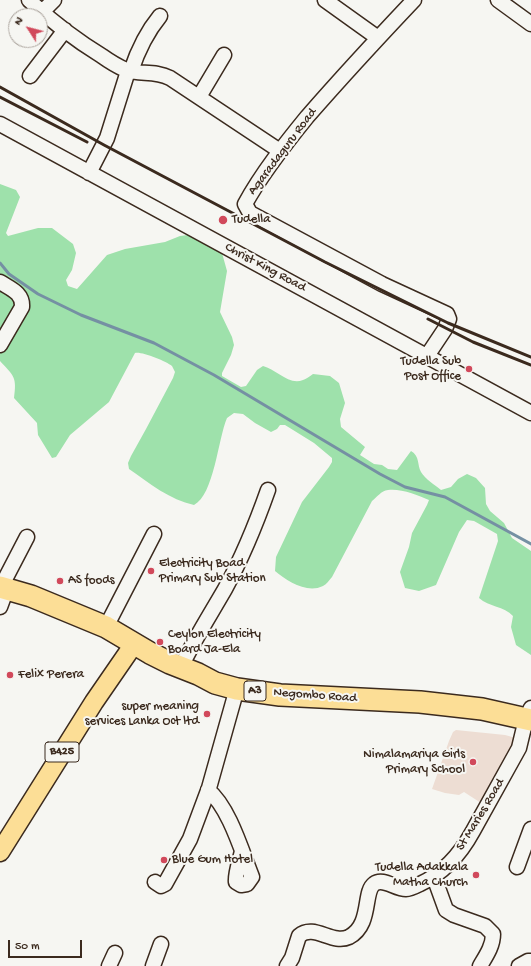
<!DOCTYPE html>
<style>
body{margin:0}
#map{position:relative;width:531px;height:966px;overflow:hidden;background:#f6f6f2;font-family:"Gochi Hand",sans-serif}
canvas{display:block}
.north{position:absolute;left:8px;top:8px;width:40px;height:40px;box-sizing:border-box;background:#f6f6f2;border:1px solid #aba49d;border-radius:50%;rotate:306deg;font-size:11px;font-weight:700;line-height:16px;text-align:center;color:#3b2a1e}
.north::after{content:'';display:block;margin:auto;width:14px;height:18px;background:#d1495b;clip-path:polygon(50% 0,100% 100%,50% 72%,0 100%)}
.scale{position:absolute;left:8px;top:940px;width:74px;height:18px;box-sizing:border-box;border:2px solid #3b2a1e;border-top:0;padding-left:5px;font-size:12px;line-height:14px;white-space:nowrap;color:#3b2a1e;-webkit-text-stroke:3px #f6f6f2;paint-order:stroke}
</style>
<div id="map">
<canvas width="531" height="966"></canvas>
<div class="north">N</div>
<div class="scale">50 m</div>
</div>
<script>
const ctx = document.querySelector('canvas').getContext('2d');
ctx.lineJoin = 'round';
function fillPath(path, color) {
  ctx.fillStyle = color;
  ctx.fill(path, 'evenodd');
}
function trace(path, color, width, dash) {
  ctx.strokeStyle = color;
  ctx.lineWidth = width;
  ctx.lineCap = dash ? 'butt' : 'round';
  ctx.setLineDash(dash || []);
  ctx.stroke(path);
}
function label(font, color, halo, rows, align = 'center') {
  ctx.font = font + ' "Gochi Hand",sans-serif';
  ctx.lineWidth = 4;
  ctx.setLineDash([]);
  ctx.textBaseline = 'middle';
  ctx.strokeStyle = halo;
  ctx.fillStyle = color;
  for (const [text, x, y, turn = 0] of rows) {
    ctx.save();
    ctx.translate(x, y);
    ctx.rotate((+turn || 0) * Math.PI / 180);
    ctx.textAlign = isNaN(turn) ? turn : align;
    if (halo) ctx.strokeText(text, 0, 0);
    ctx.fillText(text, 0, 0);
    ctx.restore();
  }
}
fillPath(new Path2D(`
 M456 730 505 735 516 738 487 802 481 803 464 792 459 795 445 793 432 789 449 741 453 732Z`), '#edddd3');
fillPath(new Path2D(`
 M0 184 16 190 20 197 6 233 8 236 38 228H52L73 244 76 253 72 270 66 280 68 286 77 289 107 255 125 249 165 242 180 236 188 235 196 237 222 253 227 271 220 312 232 337 234 345 231 355 222 373V376L241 387 246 386 257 370 263 366C276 369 289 386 303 380 306 379 310 376 313 374L330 376 339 383 345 403 340 419 341 427 365 447 360 455 374 464 382 465 388 469 397 470 411 451C420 456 417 465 421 472 425 479 435 485 441 490L451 487 458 479 467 474 476 478 485 488 486 504 490 511 504 523 512 538 531 551V655L516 645 511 627 513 616C504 606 489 607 479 598L498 541 497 534 474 521 467 520 459 532 436 585 419 591 405 588 400 572 409 547 412 533 427 505 429 500C419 495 399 488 388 490 381 491 377 497 372 501L332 577C329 580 327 584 323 586 307 594 287 581 275 571L276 557 302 502 329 467 332 462V458L314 443 285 425H280L277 429 271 432 255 423 243 414 234 413 227 418C218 439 214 495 194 505 170 500 149 483 129 469L128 463 131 456 146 429 173 378 175 372C174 370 173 368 172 366 166 361 141 351 135 353L109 402 70 435 56 457 52 458 38 435 37 423 14 398C17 377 14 376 0 361Z`), '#9ee1ab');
trace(new Path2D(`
 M0 263 9 274 38 294 81 315 154 343 214 375 380 474 405 487 445 497 531 544`), '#7590a3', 3);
const minor = new Path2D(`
 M29 0C51 21 76 40 102 56 109 61 117 66 126 70 140 75 155 70 170 78L280 151
 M325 0 378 38
 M414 0C378 38 342 77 307 117 285 144 262 173 245 204L250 213 382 284 447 314 449 319 445 329 427 356
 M498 0 531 24
 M42 12 54 0
 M131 71C138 50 146 33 160 16
 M30 76 65 30
 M199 97 224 55
 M0 124 531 413
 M89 173 107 138 128 71
 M0 282C11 289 23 293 22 307L0 345
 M1 587 27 537
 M0 607 7 588
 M106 627 154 534
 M181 667C194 640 210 615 225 589 242 558 256 524 268 490
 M208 790C229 807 242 852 252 877L247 884 241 885 236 882C235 874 240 860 242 851
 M517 867 531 829
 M434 877 446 910 454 915 485 926 493 934C493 946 486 956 480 966
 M155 882 161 886 165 884 190 839 209 788 234 699
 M109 966 115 953
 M153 966 161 944
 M287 966 292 958 299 936C314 923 332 945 349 937 372 925 363 892 374 884 383 877 395 889 406 889 410 889 416 886 420 884 444 873 461 853 473 831L519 748 526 719 531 708
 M519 966 528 961H531`);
const major = new Path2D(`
 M0 852 94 702 134 644`);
const highway = new Path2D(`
 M0 587 31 596 106 627 150 653 170 663 198 674 215 683 237 689 280 695 420 702 482 709 531 720`);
trace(minor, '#3b2a1e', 17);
trace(major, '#3b2a1e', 21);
trace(highway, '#3b2a1e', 24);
trace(minor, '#f6f6f2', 14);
trace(major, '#fcde96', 18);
trace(highway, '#fcde96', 21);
trace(new Path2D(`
 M0 87 104 145 325 262 448 323 531 357
 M0 97 87 142
 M428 319 473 342 531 365`), '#3b2a1e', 3);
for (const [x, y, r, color] of [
 [223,220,5,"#d1495b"],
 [469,369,4,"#d1495b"],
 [151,571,4,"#d1495b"],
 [60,581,4,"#d1495b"],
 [160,642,4,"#d1495b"],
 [10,675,4,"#d1495b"],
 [207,714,4,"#d1495b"],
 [473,762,4,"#d1495b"],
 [164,860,4,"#d1495b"],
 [476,875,4,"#d1495b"]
]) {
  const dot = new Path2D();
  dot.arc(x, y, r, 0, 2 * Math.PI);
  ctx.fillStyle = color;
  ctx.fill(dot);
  trace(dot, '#f6f6f2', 1.5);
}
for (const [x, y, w] of [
 [255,691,22],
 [62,752,34]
]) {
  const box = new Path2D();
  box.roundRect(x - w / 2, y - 10, w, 20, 3);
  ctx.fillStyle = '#f6f6f2';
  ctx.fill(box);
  trace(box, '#3b2a1e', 1);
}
label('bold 12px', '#3b2a1e', null, [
 ["A3",255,691],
 ["B425",62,752]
]);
label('13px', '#3b2a1e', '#f6f6f2', [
 ["Agaradaguru Road",283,152,-53],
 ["Christ King Road",265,268,28],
 ["Negombo Road",315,696,4],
 ["St Maries Road",481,815,-59]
]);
label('13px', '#3b2a1e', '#f6f6f2', [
 ["Tudella",232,220],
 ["Tudella Sub",461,362,"right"],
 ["Post Office",461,377,"right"],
 ["Electricity Boad",159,564],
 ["Primary Sub Station",159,579],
 ["AS foods",68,581],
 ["Ceylon Electricity",168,635],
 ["Board Ja-Ela",168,650],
 ["Felix Perera",18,675],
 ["super meaning",199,707,"right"],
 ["services Lanka Oct ltd",199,722,"right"],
 ["Nimalamariya Girls",465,755,"right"],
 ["Primary School",465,770,"right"],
 ["Blue Gum Hotel",172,860],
 ["Tudella Adakkala",468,868,"right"],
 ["Matha Church",468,883,"right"]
], 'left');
</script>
